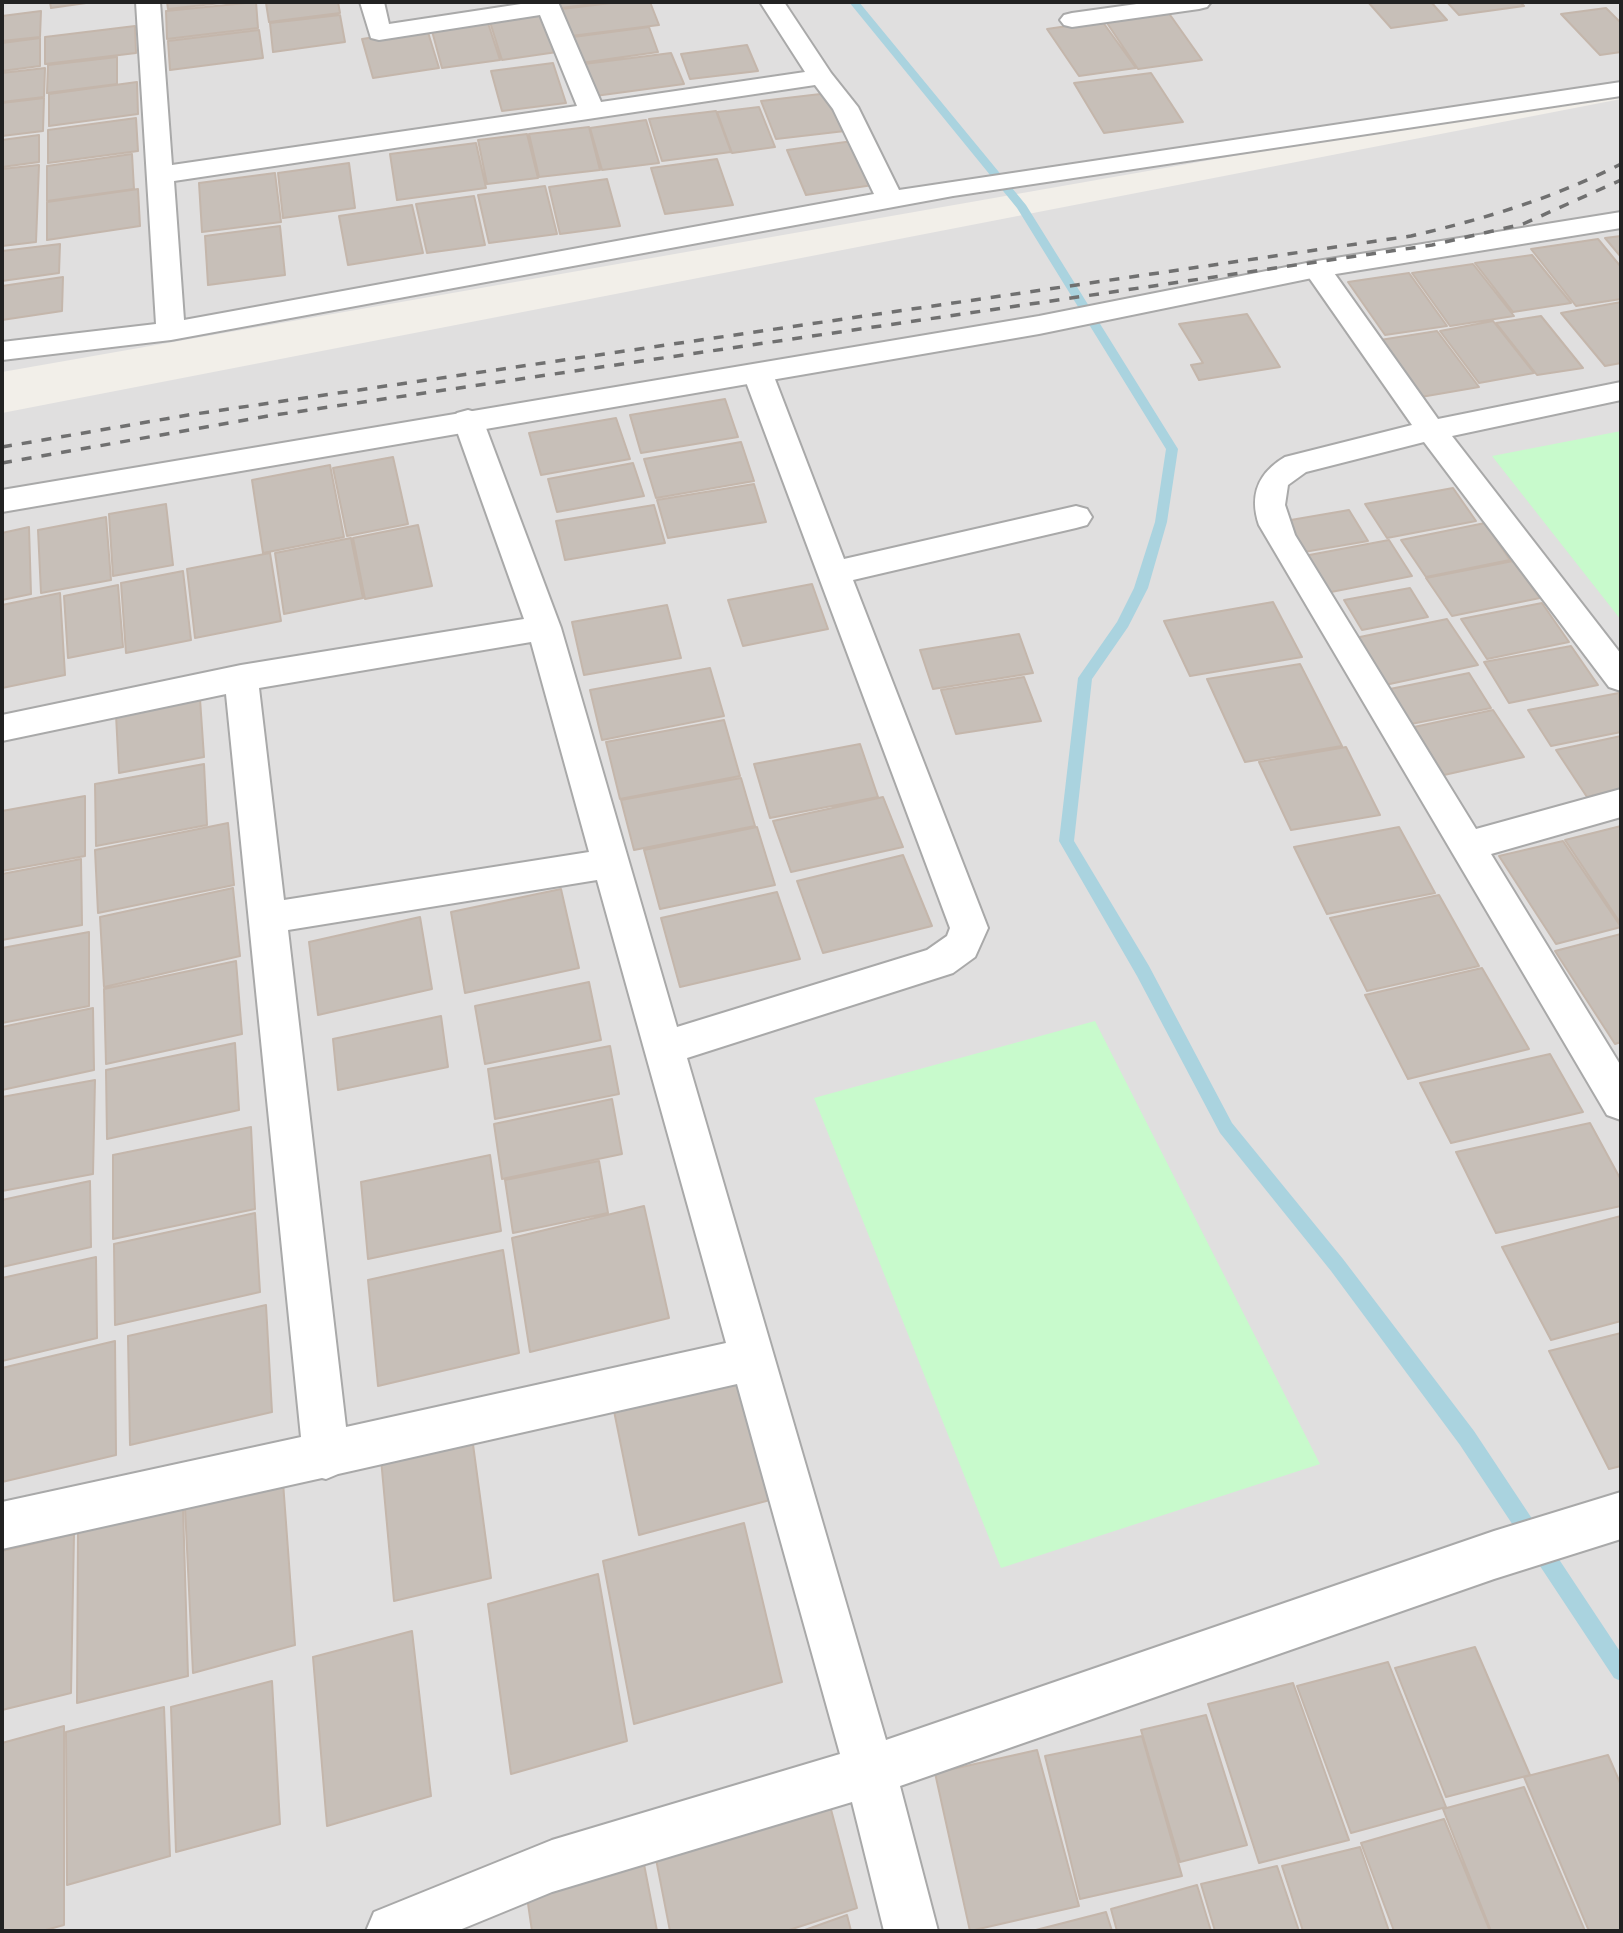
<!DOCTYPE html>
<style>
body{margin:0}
#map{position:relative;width:1623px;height:1933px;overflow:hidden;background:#f2efe9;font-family:Jost,sans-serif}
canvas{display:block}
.frame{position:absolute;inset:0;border:4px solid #222;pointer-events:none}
</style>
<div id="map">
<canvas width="1623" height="1933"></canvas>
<div class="frame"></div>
</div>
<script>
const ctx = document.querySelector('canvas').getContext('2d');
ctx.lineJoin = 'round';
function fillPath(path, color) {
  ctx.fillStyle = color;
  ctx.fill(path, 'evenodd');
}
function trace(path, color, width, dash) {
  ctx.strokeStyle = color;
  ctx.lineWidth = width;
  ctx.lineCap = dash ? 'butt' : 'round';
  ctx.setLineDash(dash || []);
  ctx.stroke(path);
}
fillPath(new Path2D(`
 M2 2H1621V88L2 372Z
 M1621 99V1931H2V413Z`), '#e0dfdf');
fillPath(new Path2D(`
 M1621 431V620L1492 456Z
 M1095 1021 1320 1464 1001 1568 814 1098Z`), '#c8facc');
fillPath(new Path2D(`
 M849 2H859L1026 205 1178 449 1167 522 1148 588 1128 627 1092 679 1074 841 1149 966 1232 1123 1343 1259 1474 1431 1621 1653V1681L1614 1678 1460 1445 1331 1271 1220 1133 1137 976 1059 841 1078 678 1117 622 1134 588 1155 522 1166 449 1017 208Z`), '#aad3df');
const building = new Path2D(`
 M50 2H93L51 8Z
 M167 2H230L168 9Z
 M256 2 258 28 167 39 166 11Z
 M279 2H338L340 13 269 22 266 3Z
 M559 2H608L561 8Z
 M619 2H650L659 25 571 36 562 9Z
 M1368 2H1431L1447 20 1391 28Z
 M1447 2H1520L1524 6 1459 15Z
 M1606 8 1621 23V52L1600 55 1561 14Z
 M41 11 40 37 2 41V16Z
 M1168 12 1202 60 1138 69 1105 20Z
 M544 14 557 52 502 60 490 22Z
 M340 15 345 42 273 52 270 23Z
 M1102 21 1136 68 1079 76 1047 29Z
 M488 23 500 60 442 68 432 31Z
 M135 26 136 53 45 64V37Z
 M649 27 658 52 581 63 573 37Z
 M427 29 439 68 373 78 362 39Z
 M259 30 263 58 170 70 168 41Z
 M40 38V66L2 71V43Z
 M747 45 758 71 690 79 681 54Z
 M671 53 684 84 595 96 584 64Z
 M117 57V84L47 93 48 65Z
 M553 63 566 103 502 111 491 71Z
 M45 68 44 97 2 102V73Z
 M1151 73 1183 122 1104 133 1074 83Z
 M137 82 138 114 49 126V94Z
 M829 93 845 131 776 139 761 101Z
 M44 98 43 131 2 136V103Z
 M759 107 775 147 732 153 717 112Z
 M716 111 731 152 662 161 649 119Z
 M136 118 138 151 48 163V130Z
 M646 120 659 163 602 170 590 128Z
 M589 127 600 170 539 177 529 134Z
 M527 134 538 178 487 184 478 140Z
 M39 135V162L2 167V140Z
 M853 141 873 185 806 195 787 150Z
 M476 143 486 188 397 200 390 154Z
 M132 154 134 189 47 201V166Z
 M717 159 733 205 665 214 651 168Z
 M349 163 355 208 283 218 278 173Z
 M39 165 36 242 2 246V169Z
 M275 173 281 222 202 232 199 183Z
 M607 179 620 226 560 234 549 187Z
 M545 186 557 234 489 243 478 195Z
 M138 189 140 226 47 240V202Z
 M474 196 485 245 427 253 416 204Z
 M412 205 423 253 348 265 339 216Z
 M280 226 285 275 208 285 205 236Z
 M1621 236V257L1605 238Z
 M1598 239 1621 267V299L1576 306 1531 249Z
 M60 244 59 273 2 281V251Z
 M1532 255 1571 303 1513 312 1475 263Z
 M1473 264 1514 316 1450 326 1412 273Z
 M1409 273 1447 326 1385 335 1348 282Z
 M63 277 62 311 2 320V286Z
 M1621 302V363L1605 366 1561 313Z
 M1247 314 1280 367 1199 380 1191 365 1203 363 1179 324Z
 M1541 316 1583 368 1537 375 1496 323Z
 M1493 321 1534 373 1479 383 1440 331Z
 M1437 331 1479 387 1421 397 1380 340Z
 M725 399 738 437 641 453 630 415Z
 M616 418 630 459 541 475 529 433Z
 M741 442 754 481 656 498 644 459Z
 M393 457 408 524 347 536 333 468Z
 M633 463 644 496 557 512 548 479Z
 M330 465 344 537 263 553 252 480Z
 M754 484 766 522 668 538 657 500Z
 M1453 488 1476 521 1387 538 1365 504Z
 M166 504 173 565 113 576 109 514Z
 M654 505 665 543 565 560 556 521Z
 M1349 510 1368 541 1304 552 1285 521Z
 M106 517 111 580 41 593 38 530Z
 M1485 523 1510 560 1426 577 1401 540Z
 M418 525 432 586 365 599 353 538Z
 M29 527 31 594 2 600V533Z
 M351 538 363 598 284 614 275 553Z
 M1389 540 1412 576 1326 593 1304 556Z
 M270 553 281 621 195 638 187 569Z
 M1513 561 1540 598 1452 616 1426 578Z
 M183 571 191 640 126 653 121 583Z
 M812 584 828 629 743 646 728 600Z
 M118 585 123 647 68 658 64 596Z
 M1410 588 1428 617 1362 630 1344 600Z
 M60 593 65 675 2 688V605Z
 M1273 602 1302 657 1190 676 1164 621Z
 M1542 603 1569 642 1487 659 1461 619Z
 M667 605 681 658 584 675 572 622Z
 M1447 619 1478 665 1385 685 1355 638Z
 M1019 634 1033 673 933 689 920 650Z
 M1571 646 1598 685 1509 703 1484 662Z
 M1300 664 1342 746 1245 762 1207 679Z
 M710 668 724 716 602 740 590 690Z
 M1469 673 1491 708 1411 724 1390 689Z
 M1024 677 1041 721 956 734 941 690Z
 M1619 693 1621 732 1551 746 1528 710Z
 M200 699 204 757 119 773 116 715Z
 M1493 710 1524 757 1444 775 1414 727Z
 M724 720 740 776 620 799 606 742Z
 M1621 736V789L1587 797 1556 750Z
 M860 744 878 797 770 818 754 764Z
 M1346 747 1380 815 1291 830 1259 762Z
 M204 764 207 825 96 846 95 784Z
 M741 778 755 826 634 850 621 800Z
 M85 796V856L2 871V811Z
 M883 797 903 847 791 872 773 821Z
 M228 823 234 885 98 913 95 850Z
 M1621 826V924L1565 840Z
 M757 827 775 885 660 909 644 850Z
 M1399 827 1435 893 1327 914 1294 847Z
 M1563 841 1621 927 1556 944 1499 856Z
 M903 855 932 926 823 953 797 881Z
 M81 859 82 925 2 940V874Z
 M233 888 240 956 104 987 100 917Z
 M561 889 579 968 465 993 451 912Z
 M777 892 800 959 680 987 661 918Z
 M1439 895 1479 966 1367 991 1330 918Z
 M420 917 432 989 318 1015 309 942Z
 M89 932V1006L2 1023V948Z
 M1621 934V1042L1615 1044 1555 951Z
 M236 961 242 1034 106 1064 104 989Z
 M1482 968 1529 1049 1408 1079 1365 995Z
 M589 982 601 1040 485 1064 475 1006Z
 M93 1008 94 1070 2 1090V1027Z
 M441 1016 448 1067 338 1090 333 1039Z
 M235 1043 239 1110 107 1139 106 1070Z
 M610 1046 619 1094 495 1119 488 1069Z
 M1550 1054 1583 1112 1451 1143 1420 1083Z
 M95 1080 93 1174 2 1191V1097Z
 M612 1099 622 1154 502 1179 494 1124Z
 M1590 1123 1621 1180V1206L1496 1233 1456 1152Z
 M251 1127 255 1209 113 1239V1155Z
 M490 1155 501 1231 368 1259 361 1182Z
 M599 1161 608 1213 513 1233 505 1180Z
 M90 1181 91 1247 2 1267V1200Z
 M644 1206 669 1318 530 1352 512 1238Z
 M255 1213 260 1292 115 1325 114 1244Z
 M1621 1216V1321L1551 1340 1502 1247Z
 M503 1250 519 1353 378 1386 368 1280Z
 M96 1257 97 1338 2 1361V1278Z
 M266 1305 272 1412 130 1445 128 1336Z
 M1621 1333V1466L1609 1469 1549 1351Z
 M115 1341 116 1455 2 1482V1368Z
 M738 1368 770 1500 639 1535 612 1401Z
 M472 1437 491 1578 394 1601 381 1459Z
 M283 1482 295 1645 193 1673 185 1507Z
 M183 1507 188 1676 77 1703 78 1532Z
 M744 1523 782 1682 634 1724 603 1561Z
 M74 1534 71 1693 2 1710V1551Z
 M598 1574 627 1741 511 1774 488 1604Z
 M412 1631 431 1796 327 1826 313 1657Z
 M1475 1647 1530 1775 1446 1797 1395 1668Z
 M1388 1662 1446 1807 1351 1833 1297 1686Z
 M272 1681 280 1824 176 1852 171 1707Z
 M1293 1683 1349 1840 1259 1863 1208 1704Z
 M164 1707 170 1856 67 1885 66 1732Z
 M1206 1715 1247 1845 1180 1862 1141 1730Z
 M64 1726V1925L42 1931H2V1743Z
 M1142 1736 1182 1876 1080 1899 1045 1756Z
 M1037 1750 1079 1906 970 1931 935 1773Z
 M1608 1755 1621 1785V1930L1589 1931 1524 1777Z
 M1524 1787 1585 1931H1491L1443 1809Z
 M828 1798 857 1908 786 1931H670L655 1854Z
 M1444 1819 1490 1931H1394L1361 1843Z
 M1360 1847 1389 1931H1303L1282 1866Z
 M642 1854 657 1931H532L526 1890Z
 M1277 1866 1299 1931H1215L1201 1884Z
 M1197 1885 1211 1931H1117L1111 1909Z
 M1106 1912 1112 1931H1032Z
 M847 1915 851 1931H802Z`);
fillPath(building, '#c7bfb8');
trace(building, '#c4b6ab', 2);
const minor = new Path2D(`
 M136 2H160L172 165 577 106 540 15 379 40 371 38 360 2H384L389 24 534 2H558L601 102 805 72 760 2H784L831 73 858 107 899 190 1621 82V96L953 196 171 340 2 360V342L156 324ZM815 85 833 109 874 194 184 320 174 181Z
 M1151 2H1211L1207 7 1199 9 1072 27 1064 25 1060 20 1064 15 1072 13Z
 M1317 261 1327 263 1438 419 1621 382V400L1452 436 1621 654V691L1609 687 1424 442 1306 472 1288 485 1285 505 1295 535 1476 829 1621 789V817L1491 854 1621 1066V1120L1607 1115 1259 525C1249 495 1258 473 1285 457L1412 425 1303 269 1307 263Z
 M758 365 768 367 773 374 844 559 1076 506 1087 509 1092 517 1087 525 1076 528 853 580 988 928 975 957 953 973 687 1058 886 1740 1494 1531 1621 1492V1539L1494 1579 900 1786 938 1931H884L852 1802 552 1892 457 1931H366L374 1912 552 1840 840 1754 737 1384 338 1474 326 1479 322 1478 2 1549V1502L301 1437 226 694 2 741V715L241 665 524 619 453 420 457 413 468 410 479 413 483 420 561 628 677 1027 927 950 947 936 950 928 743 374 748 367ZM531 642 589 852 284 900 259 688ZM597 880 726 1343 346 1427 288 930Z`);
const tertiary = new Path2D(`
 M1621 212V228L1317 277 1039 334 2 512V490L1039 316 1317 261Z`);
trace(minor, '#a9a9a9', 4);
trace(tertiary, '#a9a9a9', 4);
fillPath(minor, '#fff');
fillPath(tertiary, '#fff');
trace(new Path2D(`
 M2 447 188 415 1411 236C1484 219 1554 198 1621 164
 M2 463 268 416 1432 245 1523 224 1621 180`), '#707070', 3.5, [10, 10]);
</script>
